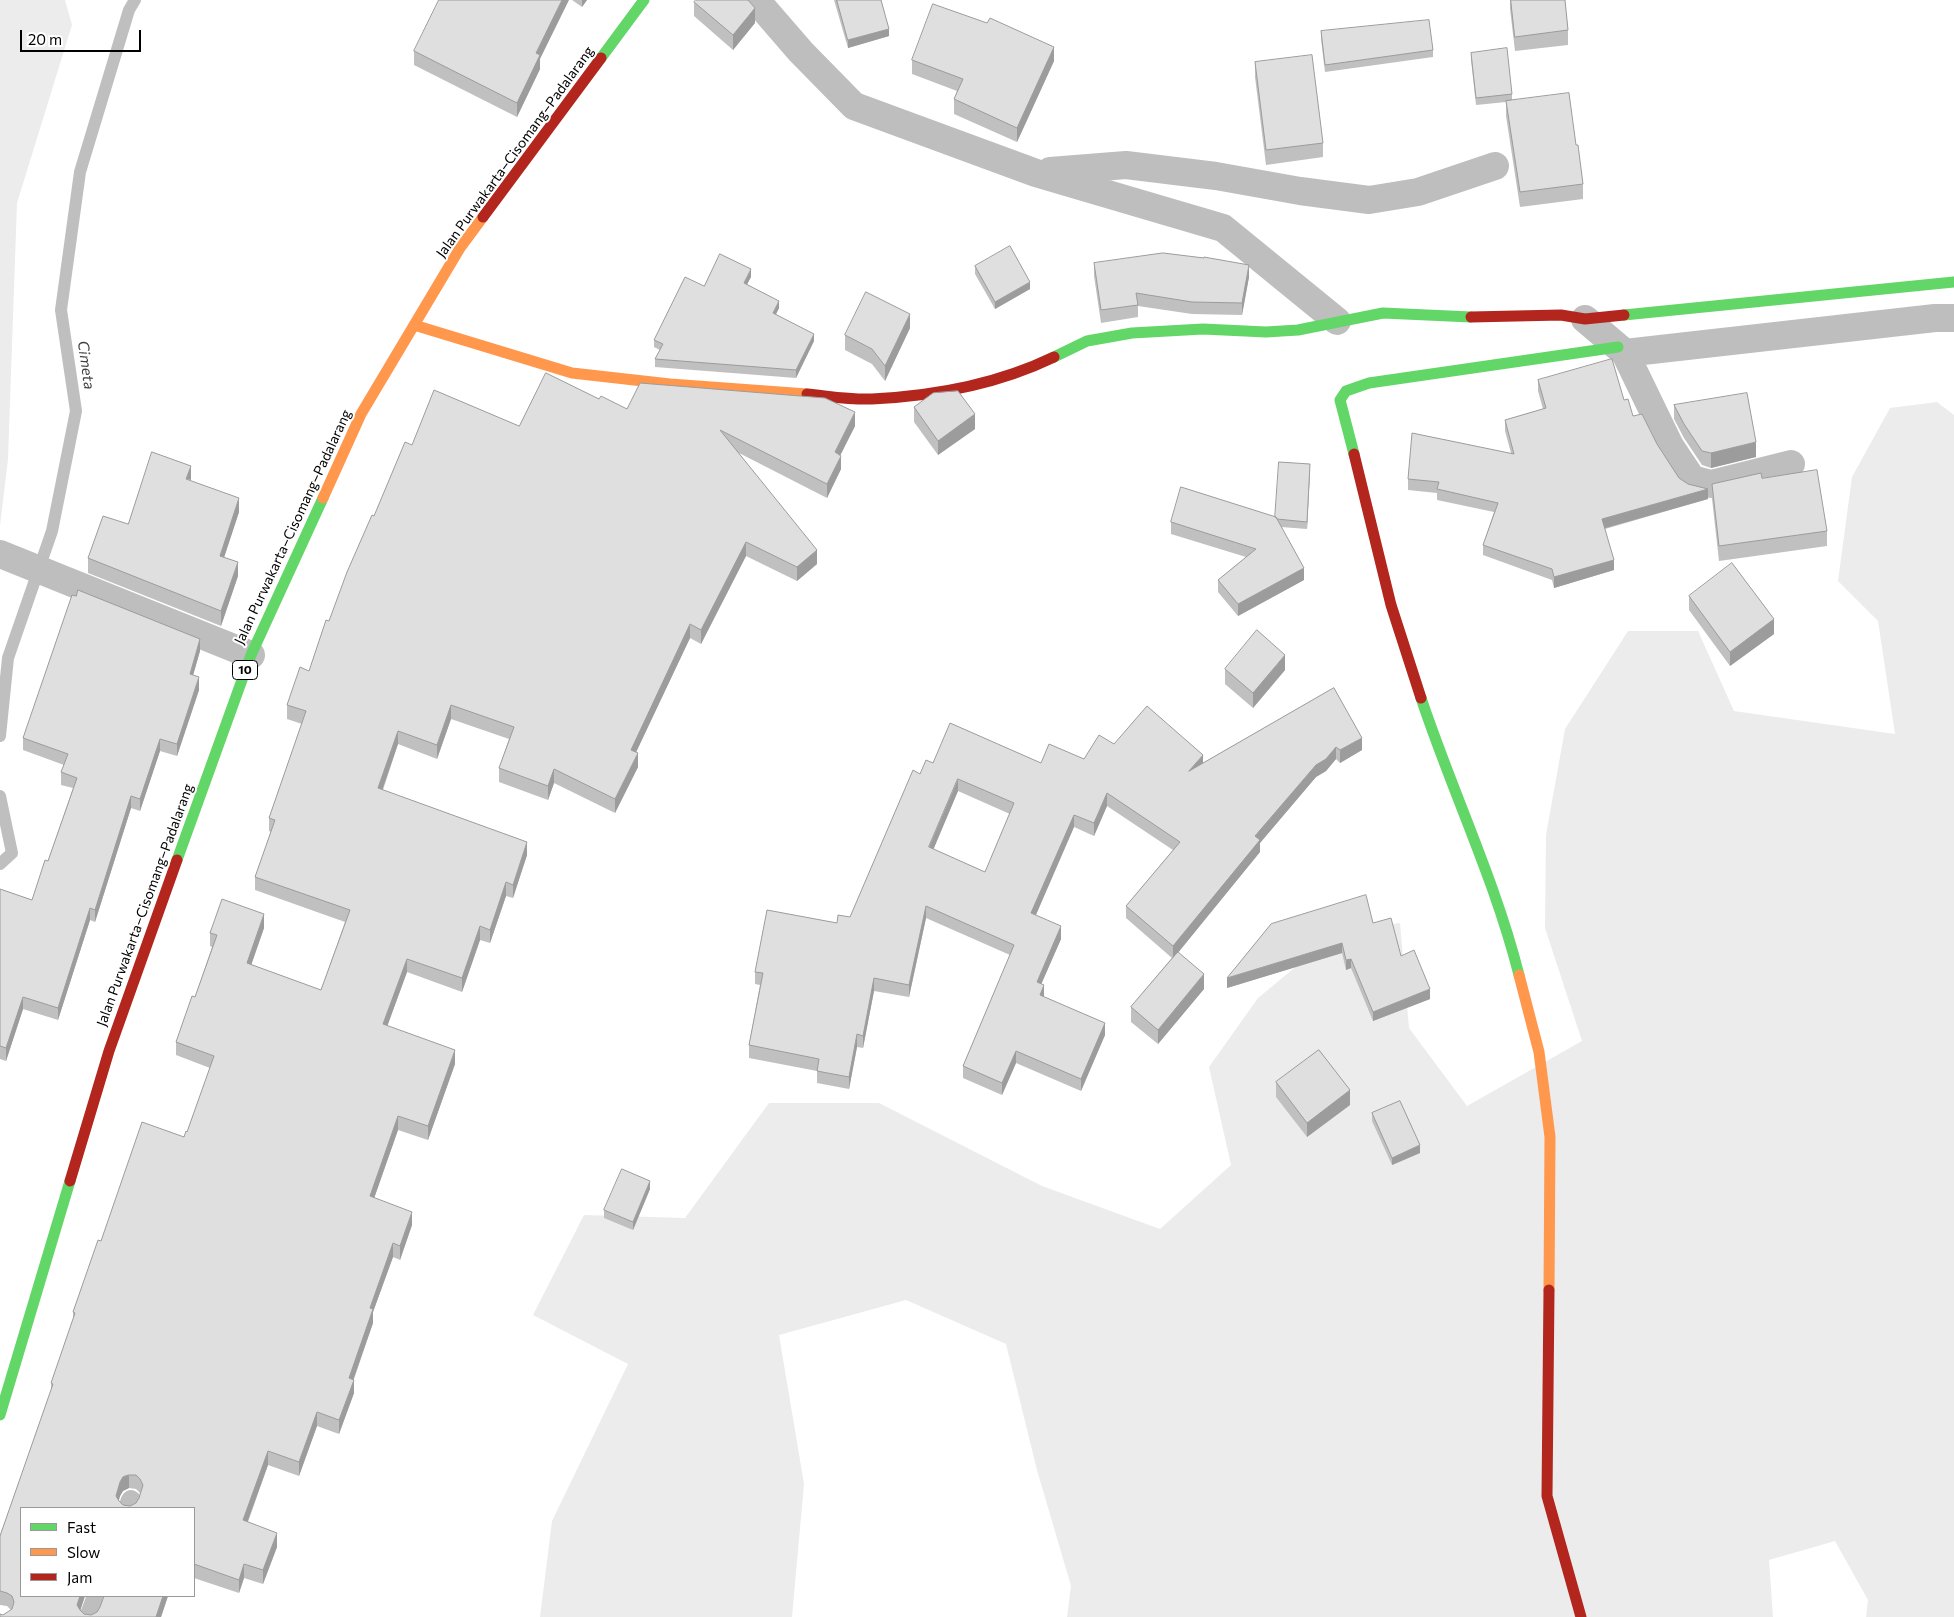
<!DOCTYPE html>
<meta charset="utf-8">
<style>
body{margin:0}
#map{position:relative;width:1954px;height:1617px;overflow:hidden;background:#fff;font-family:Commissioner,sans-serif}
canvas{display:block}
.legend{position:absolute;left:20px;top:1507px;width:175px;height:90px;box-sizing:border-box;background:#fff;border:1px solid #999;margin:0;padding:6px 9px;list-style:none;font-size:15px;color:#000}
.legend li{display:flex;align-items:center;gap:10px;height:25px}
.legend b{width:25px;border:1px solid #999}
.scale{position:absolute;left:20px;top:30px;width:121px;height:22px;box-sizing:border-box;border:2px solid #000;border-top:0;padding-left:6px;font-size:15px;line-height:18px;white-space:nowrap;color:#000;-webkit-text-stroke:4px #fff;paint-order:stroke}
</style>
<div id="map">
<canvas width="1954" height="1617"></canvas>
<ul class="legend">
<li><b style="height:6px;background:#63d668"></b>Fast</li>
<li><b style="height:6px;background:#ff974d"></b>Slow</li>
<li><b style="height:6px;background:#b3261e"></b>Jam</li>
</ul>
<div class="scale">20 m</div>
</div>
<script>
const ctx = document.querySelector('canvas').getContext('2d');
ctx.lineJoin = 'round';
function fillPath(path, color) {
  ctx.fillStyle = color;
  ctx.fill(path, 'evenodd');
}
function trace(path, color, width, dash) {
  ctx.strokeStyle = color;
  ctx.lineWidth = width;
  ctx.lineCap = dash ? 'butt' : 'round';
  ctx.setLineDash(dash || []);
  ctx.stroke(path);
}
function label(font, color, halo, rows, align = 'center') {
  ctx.font = font + ' Commissioner,sans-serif';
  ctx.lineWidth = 4;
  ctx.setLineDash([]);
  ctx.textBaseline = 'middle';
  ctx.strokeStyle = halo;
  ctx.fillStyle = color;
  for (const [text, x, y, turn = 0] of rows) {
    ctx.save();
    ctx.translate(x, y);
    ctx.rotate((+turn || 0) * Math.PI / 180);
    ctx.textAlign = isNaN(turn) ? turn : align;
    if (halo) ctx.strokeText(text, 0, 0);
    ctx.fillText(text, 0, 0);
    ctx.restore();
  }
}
fillPath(new Path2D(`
 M0 0H65L72 25 17 203 8 459 0 526Z
 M1937 402 1954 415V1617H1866L1868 1600 1835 1541 1769 1560 1773 1617H1067L1071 1586 1037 1470 1006 1344 906 1300 779 1335 804 1484 792 1617H540L552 1521 628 1364 533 1315 584 1215 685 1218 769 1103H879L1042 1186 1160 1229 1231 1165 1209 1067 1258 998 1339 931 1400 923 1409 1028 1467 1106 1582 1041 1545 928 1546 835 1565 729 1628 631H1698L1734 711 1895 734 1878 621 1838 581 1852 477 1890 408Z`), '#ececec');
trace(new Path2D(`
 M0 736 8 658 52 531 76 411 61 310 80 172 129 10 135 0
 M0 796 12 853 0 864`), '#bfbfbf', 12);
trace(new Path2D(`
 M128 1508 131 1500
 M89 1617 97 1596`), '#bebebe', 20);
trace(new Path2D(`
 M756 0 801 52 854 106 1036 173 1223 228 1337 321
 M1050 171 1126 165 1216 176 1300 191 1369 200 1418 192 1495 166
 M1585 319 1625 353 1935 318H1954
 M1625 353 1670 446 1692 479 1711 484 1791 464
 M0 554 251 655`), '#bebebe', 28);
trace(new Path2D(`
 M601 58 644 0
 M1624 315 1954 282
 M1054 357 1087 341 1132 333 1203 329 1266 332 1298 330 1383 313 1471 317
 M1354 454 1340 400 1346 391 1369 383 1618 347
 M1421 698C1452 791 1495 880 1519 975
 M177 860 251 655 323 498
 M0 1415 70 1181`), '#63d668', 11);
trace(new Path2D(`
 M414 325 572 373 670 384 807 394
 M323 498 361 414 460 248 483 217
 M1519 975 1539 1052 1550 1137 1549 1290`), '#ff974d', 11);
trace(new Path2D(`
 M483 217 601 58
 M1471 317 1561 315 1585 319 1624 315
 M807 394C828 396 851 400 872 399 934 396 998 384 1054 357
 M1354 454 1391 605 1421 698
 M70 1181 109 1051 177 860
 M1549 1290 1547 1496 1581 1617`), '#b3261e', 11);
fillPath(new Path2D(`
 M572 0H587L582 7Z
 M834 0H881L889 36 848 48Z
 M1510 0H1565L1568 30V45L1515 51 1510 9Z
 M694 2 755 23 733 50 694 16Z
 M1321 31 1433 50V57L1325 72 1321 39Z
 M414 51 540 59V69L517 117 414 65Z
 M1471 53 1512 94V101L1576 145 1583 184V199L1520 207 1506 116V102L1476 105 1471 60Z
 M912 60 1054 61 1017 142 954 114V99L957 91 912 74Z
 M1255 62 1323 143V157L1266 165 1255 77Z
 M1094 263 1249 277 1242 315 1192 314 1138 306V317L1101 323 1094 276Z
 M975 266 1030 289 995 309 975 274Z
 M751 277 747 284 779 308 776 314 814 341 796 378 655 367V359L660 350 654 347V340L704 286Z
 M910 328 885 381 872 364 845 350V335Z
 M1538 380 1624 400 1633 416 1657 444 1679 478 1708 499 1605 529 1614 570 1554 588 1552 580 1483 555V545L1494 512 1437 500V493L1408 490V479L1511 453 1505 431V420L1543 409 1538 391Z
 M599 399 627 409 855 426 840 455 841 469 827 498 739 453 817 564 797 581 746 556 701 644 690 638 636 752 638 767 615 813 554 783 548 800 499 782V768L509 739 451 719 437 759 398 744 383 790 527 855 513 898 506 896 490 943 480 940 462 992 407 972 387 1026 455 1064 428 1140 398 1130 374 1198 412 1225 400 1260 393 1257 373 1312V1323L354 1379V1393L339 1434 317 1426 299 1476 268 1465 248 1522 277 1547 263 1584 244 1578 239 1593 194 1578V1508L21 1596H85L80 1611 84 1614 91 1615 168 1596 161 1617H0L11 1610 7 1606 0 1605V1536L51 1391V1383L73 1321V1312L101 1241 187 1132 210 1068 176 1055V1042L195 997 212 947 210 946V933L264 928 251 965 321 990 345 922 255 890V877L271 832 269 831V818L302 724 287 719V705L309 671 374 516 412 445 519 426ZM129 1488 136 1489 140 1493 139 1498 136 1503 130 1506 123 1505 118 1501 120 1496 123 1491Z
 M1674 405 1756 457 1711 468 1702 465 1684 438 1674 419Z
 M914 407 975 429 938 455 914 422Z
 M1310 471 1307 529 1281 527 1304 580 1238 616 1218 592V580L1246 557 1171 534V522L1275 517Z
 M1762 478 1827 531V546L1719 561 1712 499V484Z
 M191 481 239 512 224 557 238 576 221 626 88 573V558L128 524Z
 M1689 596 1774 634 1730 666 1689 610Z
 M200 651 193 675 199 690 177 756 160 751 140 811 131 808 95 922 90 920 58 1020 23 1009 6 1061 0 1059V889L32 900 48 861 73 788 61 785V772L64 765 23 750V738Z
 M1225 669 1285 670 1253 708 1225 684Z
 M1334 688 1362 750 1340 763 1336 759 1326 771 1316 777 1260 843V852L1178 952 1204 989 1158 1044 1131 1022V1007L1172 958 1126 918V906L1173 850 1107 806 1094 836 1074 827 1036 915 1061 939 1041 984 1044 997 1105 1035 1081 1091 1016 1063 1002 1095 963 1078V1066L1010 955 926 918 909 997 874 991 863 1048 857 1047 849 1089 817 1083V1071L749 1058V1045L760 985 755 984V972L837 923 850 917 920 774 933 763H1041L1084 759 1114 744 1203 763ZM958 791 1010 814 985 872 933 849Z
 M1373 923 1401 956 1430 999 1373 1021 1351 968 1346 970 1342 953 1227 988Z
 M1276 1082 1350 1105 1307 1137 1276 1097Z
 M1372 1113 1420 1153 1392 1165 1372 1121Z
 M650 1189 633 1230 604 1218V1210Z`), '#c0c0c0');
fillPath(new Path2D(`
 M562 0H569L540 59V69L517 117V103L536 53Z
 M582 0H587L582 7Z
 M755 8V23L733 50V35Z
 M889 29V36L848 48V40Z
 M1054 47V61L1017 142V128Z
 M1249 265V277L1242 315V303Z
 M751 269V277L744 290V283Z
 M1030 282V289L995 309V302Z
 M779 301V308L773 320V313Z
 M910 314V328L885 381V366Z
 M814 334V341L796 378V370Z
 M855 412V426L835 466V452Z
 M975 414V429L938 455V441Z
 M1756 442V457L1711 468V453Z
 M841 456V469L827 498V484Z
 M1310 464V471L1307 529V522Z
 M191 466V480L186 479Z
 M1708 489V499L1602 529V519Z
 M239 498V512L220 570V556Z
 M746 542V556L701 644V630Z
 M817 550V564L797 581V567Z
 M1614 560V570L1554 588V577Z
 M238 562V576L221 626V611Z
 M1304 568V580L1238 616V604Z
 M1774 619V634L1730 666V652Z
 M690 624V638L631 763V750Z
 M200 639V651L190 686V674Z
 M1285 655V670L1253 708V693Z
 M199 677V690L177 756V744Z
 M451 705V719L437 759V745Z
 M398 731V744L378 802V788Z
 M1362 738V750L1340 763V750Z
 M160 739V751L140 811V799Z
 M1336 747V759L1326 771 1316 777 1260 843V852L1173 959V946L1255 836 1316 765Z
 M638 753V767L615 813V799Z
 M1203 755V767L1189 771Z
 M554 769V783L548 800V786Z
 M958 779V791L929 860V847Z
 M1107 793V806L1094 836V823Z
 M131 796V808L95 922V910Z
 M1074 815V827L1031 926V913Z
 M527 842V855L513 898V885Z
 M506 882V896L490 943V930Z
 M926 906V918L909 997V985Z
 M90 908V920L58 1020V1008Z
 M264 914V928L247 977V963Z
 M480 926V940L462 992V978Z
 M1061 926V939L1037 994V982Z
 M1342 943V953L1227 988V978Z
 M407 959V972L383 1038V1024Z
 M1351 959V968L1346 970V960Z
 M1204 974V989L1158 1044V1030Z
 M874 978V991L863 1048V1036Z
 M1044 985V997L1040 995Z
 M1430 989V999L1373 1021V1012Z
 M23 997V1009L6 1061V1048Z
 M1105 1023V1035L1081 1091V1079Z
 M857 1034V1047L849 1089V1077Z
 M455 1050V1064L428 1140V1126Z
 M1016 1051V1063L1002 1095V1083Z
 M1350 1090V1105L1307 1137V1123Z
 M398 1116V1130L370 1210V1196Z
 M1420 1145V1153L1392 1165V1158Z
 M650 1181V1189L633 1230V1222Z
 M412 1212V1225L400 1260V1246Z
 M393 1243V1257L373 1312V1323L349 1392V1378L370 1308Z
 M354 1380V1393L339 1434V1420Z
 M317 1412V1426L299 1476V1462Z
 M268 1451V1465L243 1534V1520Z
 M129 1475V1488L123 1491 120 1496 117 1508 116 1496 120 1482 123 1477Z
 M277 1533V1547L263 1584V1570Z
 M244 1564V1578L239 1593V1580Z
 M80 1596H85L78 1617 77 1605Z
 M163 1596H168L161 1617H156Z`), '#9c9c9c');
const building = new Path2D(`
 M439 0H562L536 53 540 55 517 103 414 51Z
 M696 0H748L755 8 733 35 694 2Z
 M837 0H881L889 29 848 40Z
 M1511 0H1565L1568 30 1515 37Z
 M933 4 987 23 990 18 1054 47 1017 128 954 99 963 79 912 60Z
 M1429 20 1433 50 1325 65 1321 31Z
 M1507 48 1512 94 1476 98 1471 53Z
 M1312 55 1323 143 1266 150 1255 62Z
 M1569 93 1576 145H1578L1583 184 1520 192 1506 101Z
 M1010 246 1030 282 995 302 975 266Z
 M1163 253 1204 258V257L1249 265 1242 303 1192 302 1136 293 1138 305 1101 310 1094 263Z
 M720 254 751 269 744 283 779 301 773 313 814 334 796 370 655 359 663 344 654 340 685 277 704 286Z
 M866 292 910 314 885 366 872 349 845 335Z
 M1612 359 1624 400 1628 399 1633 416 1642 414 1657 444 1679 478 1688 484 1708 489 1602 519 1614 560 1554 577 1552 569 1483 545 1498 503 1437 489 1439 482 1408 479 1412 433 1514 454 1505 420 1546 408 1538 380Z
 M546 373 599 399 601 396 627 409 640 383 825 398 855 412 835 452 841 456 827 484 720 430 817 550 797 567 746 542 701 630 690 624 631 750 638 753 615 799 554 769 548 786 499 768 514 727 451 705 437 745 398 731 378 788 527 842 513 885 506 882 490 930 480 926 462 978 407 959 383 1024 455 1050 428 1126 398 1116 370 1196 412 1212 400 1246 393 1243 370 1308 373 1309 349 1378 354 1380 339 1420 317 1412 299 1462 268 1451 243 1520 277 1533 263 1570 244 1564 239 1580 194 1564V1508H21V1596H80L77 1605 80 1610 84 1614 91 1615 97 1612 100 1607 104 1596H163L156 1617H0V1614L3 1615 12 1609 14 1602 12 1596 7 1593 0 1591V1536L53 1384 51 1383 75 1313 73 1312 98 1240 101 1241 142 1122 184 1137 186 1131 187 1132 214 1056 176 1042 192 996 195 997 217 935 210 933 222 899 264 914 247 963 321 990 350 910 255 877 275 820 269 818 306 711 287 705 300 667 309 671 326 620 329 621 347 572 372 515 374 516 405 442 412 445 434 390 519 426ZM129 1475H136L140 1479 143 1485 139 1498 136 1503 130 1506 123 1505 119 1501 116 1496 120 1482 123 1477Z
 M958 391 975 414 938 441 914 407 933 393Z
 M1747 393 1756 442 1711 453 1702 451 1684 424 1674 405Z
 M152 452 191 466 186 479 239 498 220 556 238 562 221 611 88 558 103 516 128 524Z
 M1279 462 1310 464 1307 522 1277 519 1275 517Z
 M1817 470 1827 531 1719 546 1712 484 1761 473 1762 478Z
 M1181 487 1276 517 1304 568 1238 604 1218 580 1256 549 1171 522Z
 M1732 563 1774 619 1730 652 1689 596Z
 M78 590 200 639 190 674 199 677 177 744 160 739 140 799 131 796 95 910 90 908 58 1008 23 997 6 1048 0 1046V889L32 900 45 860 48 861 77 778 61 772 68 754 23 738 72 595 76 596Z
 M1257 630 1285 655 1253 693 1225 669Z
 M1334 688 1362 738 1340 750 1336 747 1326 759 1316 765 1255 836 1260 840 1173 946 1126 906 1180 842 1107 793 1094 823 1074 815 1031 913 1061 926 1037 982 1044 985 1040 995 1105 1023 1081 1079 1016 1051 1002 1083 963 1066 1014 945 926 906 909 985 874 978 863 1036 857 1034 849 1077 817 1071 819 1059 749 1045 763 973 755 972 767 910 837 923 838 915 850 917 913 770 920 774 926 760 933 763 950 723 1041 763 1049 744 1084 759 1099 735 1114 744 1147 706 1203 755 1189 771ZM958 779 1014 803 985 872 929 847Z
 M1366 895 1373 923 1391 918 1401 956 1414 950 1430 989 1373 1012 1351 959 1346 960 1342 943 1227 978 1271 924Z
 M1178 952 1204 974 1158 1030 1131 1007Z
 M1319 1050 1350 1090 1307 1123 1276 1082Z
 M1400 1101 1420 1145 1392 1158 1372 1113Z
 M622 1169 650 1181 633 1222 604 1210Z`);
fillPath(building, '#dfdfdf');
trace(building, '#9c9c9c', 1);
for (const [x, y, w] of [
 [245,670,25]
]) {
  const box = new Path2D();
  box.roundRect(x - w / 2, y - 9.5, w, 19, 4);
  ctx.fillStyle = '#fff';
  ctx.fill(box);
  trace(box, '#000', 1);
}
label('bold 12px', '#000', null, [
 ["10",245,670]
]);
label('14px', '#000', '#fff', [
 ["Jalan Purwakarta–Cisomang–Padalarang",515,152,-54],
 ["Jalan Purwakarta–Cisomang–Padalarang",293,527,-65],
 ["Jalan Purwakarta–Cisomang–Padalarang",145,905,-70]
]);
label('italic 15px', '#444', '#fff', [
 ["Cimeta",86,365,82]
]);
</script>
